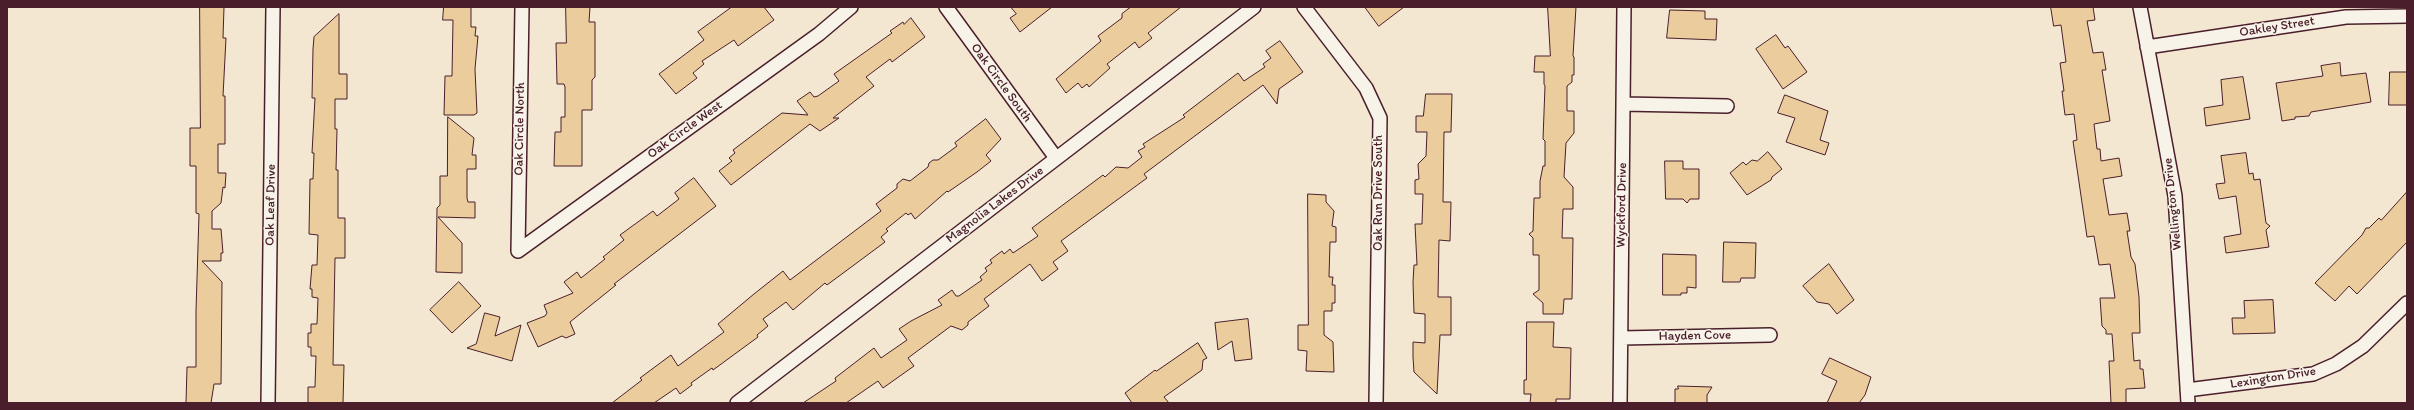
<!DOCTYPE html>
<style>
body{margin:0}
#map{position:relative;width:2414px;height:410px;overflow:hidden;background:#f3e7d2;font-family:Itim,sans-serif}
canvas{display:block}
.frame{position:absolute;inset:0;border:8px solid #4a1f2b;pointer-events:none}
</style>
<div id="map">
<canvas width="2414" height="410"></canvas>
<div class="frame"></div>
</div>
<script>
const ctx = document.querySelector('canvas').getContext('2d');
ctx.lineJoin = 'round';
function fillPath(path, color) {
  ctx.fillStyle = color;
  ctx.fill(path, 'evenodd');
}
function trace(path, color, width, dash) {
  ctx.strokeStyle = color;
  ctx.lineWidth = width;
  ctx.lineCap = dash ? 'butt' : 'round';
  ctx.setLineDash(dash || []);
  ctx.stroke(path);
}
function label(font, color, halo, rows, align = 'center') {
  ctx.font = font + ' Itim,sans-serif';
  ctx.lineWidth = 3;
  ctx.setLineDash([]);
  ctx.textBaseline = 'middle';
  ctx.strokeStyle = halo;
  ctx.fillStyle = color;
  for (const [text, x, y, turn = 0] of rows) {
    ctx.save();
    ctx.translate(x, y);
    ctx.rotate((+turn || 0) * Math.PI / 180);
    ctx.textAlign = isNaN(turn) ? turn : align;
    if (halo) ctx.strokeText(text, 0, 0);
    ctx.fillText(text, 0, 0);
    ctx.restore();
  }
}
const building = new Path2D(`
 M200 7H224L223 38H226L223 96H225V144H218V173H226L225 188 223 187 221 203 212 211V229H221L223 253H221V261H202L222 282 221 384H214L211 403H186L187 367H196V311L199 214 196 213V166H190V128H200Z
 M444 7H471V27H476L475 36H478L475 69 477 113 474 115H444L445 76H452L453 20H443Z
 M566 7H590L589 22H595V77L592 80V110H582V166H554L555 132H561V117H565V87L564 84H557L556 43H566Z
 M732 7H764L774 20 738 46 734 40 702 61 704 64 693 73 697 78 676 94 659 74 704 40 698 32Z
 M1011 7H1052L1020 32 1010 18 1016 14Z
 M1131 7H1181L1148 33 1152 38 1139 48 1135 42 1107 64 1110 68 1089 87 1087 84 1082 88 1078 83 1066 93 1056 79 1101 41 1098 36 1122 18V14Z
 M1365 7H1404L1379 26Z
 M1548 7H1576L1573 56 1574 57V75H1572V82L1567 86V111H1574V133L1566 143 1564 177 1573 187V209H1563L1562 238H1573L1572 299H1564L1563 314H1543V303L1533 294 1539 290V255H1533V238L1529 234 1533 231 1534 198H1540V181L1543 166H1545V141L1543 139 1545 86 1544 84V72H1534L1535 56H1550Z
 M2051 7H2093L2095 20 2087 21 2093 53 2103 52 2106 70H2102L2110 121 2094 124 2097 149H2100L2101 161 2119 158 2122 176 2103 179 2109 215 2127 213 2130 231H2127L2131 257 2135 264 2139 297 2140 333H2132L2134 361 2140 360V369H2143L2145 388 2126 389V403H2111L2109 361H2114L2112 334H2106V330L2102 326 2100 298H2115L2110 264 2099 265 2094 236 2087 237 2073 141 2077 140 2074 114 2065 115 2062 91H2064L2060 63 2066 62 2061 25 2054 26Z
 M1670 10 1705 11V19H1717L1716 40 1667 38Z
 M339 14V74H347V99H335V129H337L336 170H338V218H345V258H335L333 365H344L343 403H308V387H315L316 356H311V347H308V333H311V324H317L318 298 312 297V289H310L312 265H317L318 235 309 234 310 179H313L314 153H312L315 98H312L313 49 314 37Z
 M911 18 925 37 892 62 890 59 866 77 874 86 833 118H839L820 131 810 124 731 185 719 171 732 161 729 158 735 153 733 150 782 113 808 115 797 101 810 92 814 97 818 96 839 81 834 74 892 33 890 31 903 22 904 24Z
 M1776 35 1785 48 1788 46 1807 72 1783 89 1756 49Z
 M1280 41 1303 72 1279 89 1277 104 1263 85 1144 174 1147 178 1061 241 1068 251 1053 262 1058 269 1042 281 1030 264 984 299 989 306 968 322V325L962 330 951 326 908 358 914 366 883 388 878 381 846 403H803L836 381 835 378 874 348 881 358 907 340 899 329 911 321 942 305 938 300 952 290 956 296H959L982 280 980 277 987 271 985 268 992 263 990 260 1002 251 1004 254 1010 249 1013 253 1038 236 1032 228 1103 175 1105 177 1116 167 1128 168 1142 157 1138 151 1145 147 1143 144 1185 117 1183 115 1238 73 1244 81 1265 67 1263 64 1271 58 1266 51Z
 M2340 63 2341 76 2366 73 2371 102 2311 112 2309 116 2295 117V119L2282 121 2276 83 2323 76 2321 66Z
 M2390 72H2407V105H2389Z
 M2243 77 2250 119 2206 126 2204 108 2223 105 2221 80Z
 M1426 94H1452L1451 132H1444L1443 202H1451L1450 241 1439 240 1438 297H1451V335H1440L1437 394 1414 372 1413 357V342L1425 343V314L1414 313 1413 282 1414 265H1417L1415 224H1422L1423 194H1415V180L1419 179 1418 164 1426 156 1427 132H1416V116H1423Z
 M1785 95 1828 111 1820 140 1829 143 1825 155 1786 142 1795 118 1778 113Z
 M448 117 474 138 472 155H476V169H467V198L468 202H475V218L438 217 462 243V273L436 272 437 208 440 205V176H447Z
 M986 119 1001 139 986 155 991 161 977 172 948 192 947 191 915 219 911 213 908 215 906 213 886 229 888 231 881 237 885 242 827 285 825 283 793 310 786 302 763 319 768 326 757 335 758 337 713 370 712 368 691 383 692 385 680 394 676 388 654 403H612L642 380 640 378 671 355 678 366 724 332 718 324 754 294 783 271 790 280 881 211 876 204 897 188V184L903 179 910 181 928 167 929 163 933 160H938L957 146 955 143Z
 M1768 152 1782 169 1772 177 1771 180 1747 195 1730 173 1743 162 1746 165 1752 160 1757 161Z
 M2246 153 2249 174 2253 173 2254 180 2260 179 2266 223 2270 226 2266 230 2269 247 2226 253 2224 237 2241 234 2236 196 2219 199 2216 184 2225 183 2221 156Z
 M1665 161H1683V169H1699V199H1690L1687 203 1683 199H1666Z
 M694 178 716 206 614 284 616 285 570 322 575 334 566 338 562 336 538 347 527 323 545 316 547 313 544 305 573 293 564 282 577 272 581 278 605 259 603 257 624 240 620 235 653 211 657 216 679 199 675 193Z
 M2407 192V242L2357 294 2349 286 2335 301 2315 283 2362 235 2366 228H2369L2379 218 2381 220Z
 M1308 194 1326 195V202L1334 211 1332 226 1336 227V242H1330L1329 277H1333L1332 285H1335V303H1332V311H1324V335L1333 342 1334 372 1306 371 1307 351 1298 350V325H1308Z
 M1724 242 1756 243 1755 278H1741L1740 282H1723Z
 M1663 254 1696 255V288L1687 287V293H1681V295H1663Z
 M1829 264 1854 300 1837 314 1829 304 1817 302 1803 286Z
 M459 282 481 306 452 333 430 310Z
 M2273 300 2275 333 2233 334 2232 318H2245L2244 301Z
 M485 313 500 317 495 336 521 325 512 361 467 348 476 344Z
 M1248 319 1252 359 1235 361 1232 341 1218 350 1215 323Z
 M1527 322H1554L1553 347 1571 348 1570 399H1556V403H1530L1531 394H1524V380H1526Z
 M1198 343 1207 358 1203 360 1202 370 1164 397 1169 403H1132L1125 393 1155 370 1156 371Z
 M1830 358 1871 377 1865 395 1859 403H1827L1837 381 1822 374Z
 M1678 386 1712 387 1707 395V403H1675V389H1678Z`);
fillPath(building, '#ebcc9d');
trace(building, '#4a1f2b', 1);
const street = new Path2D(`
 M946 7 1056 158
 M1304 7 1366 88 1380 118 1376 403
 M2140 7 2175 196 2188 403
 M2147 47 2346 17 2407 16
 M1623 104 1727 106
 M518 251 819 34 851 7
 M518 251 522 7
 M1621 338 1770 335
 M2187 390 2313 374 2336 364 2363 346 2407 303
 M268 403 273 7
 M737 403 1254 7
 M1620 403 1624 7`);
trace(street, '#4a1f2b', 16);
trace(street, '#f7f3e8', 13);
label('13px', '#4a1f2b', '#f7f3e8', [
 ["Oakley Street",2277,27,-9],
 ["Oak Circle South",1001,83,54],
 ["Oak Circle North",520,129,-89],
 ["Oak Circle West",685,130,-36],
 ["Oak Run Drive South",1379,193,-90],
 ["Wellington Drive",2173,204,-96],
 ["Oak Leaf Drive",271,205,-89],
 ["Magnolia Lakes Drive",995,205,-37],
 ["Wyckford Drive",1622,205,-89],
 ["Hayden Cove",1695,336,-1],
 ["Lexington Drive",2273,378,-9]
]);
</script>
